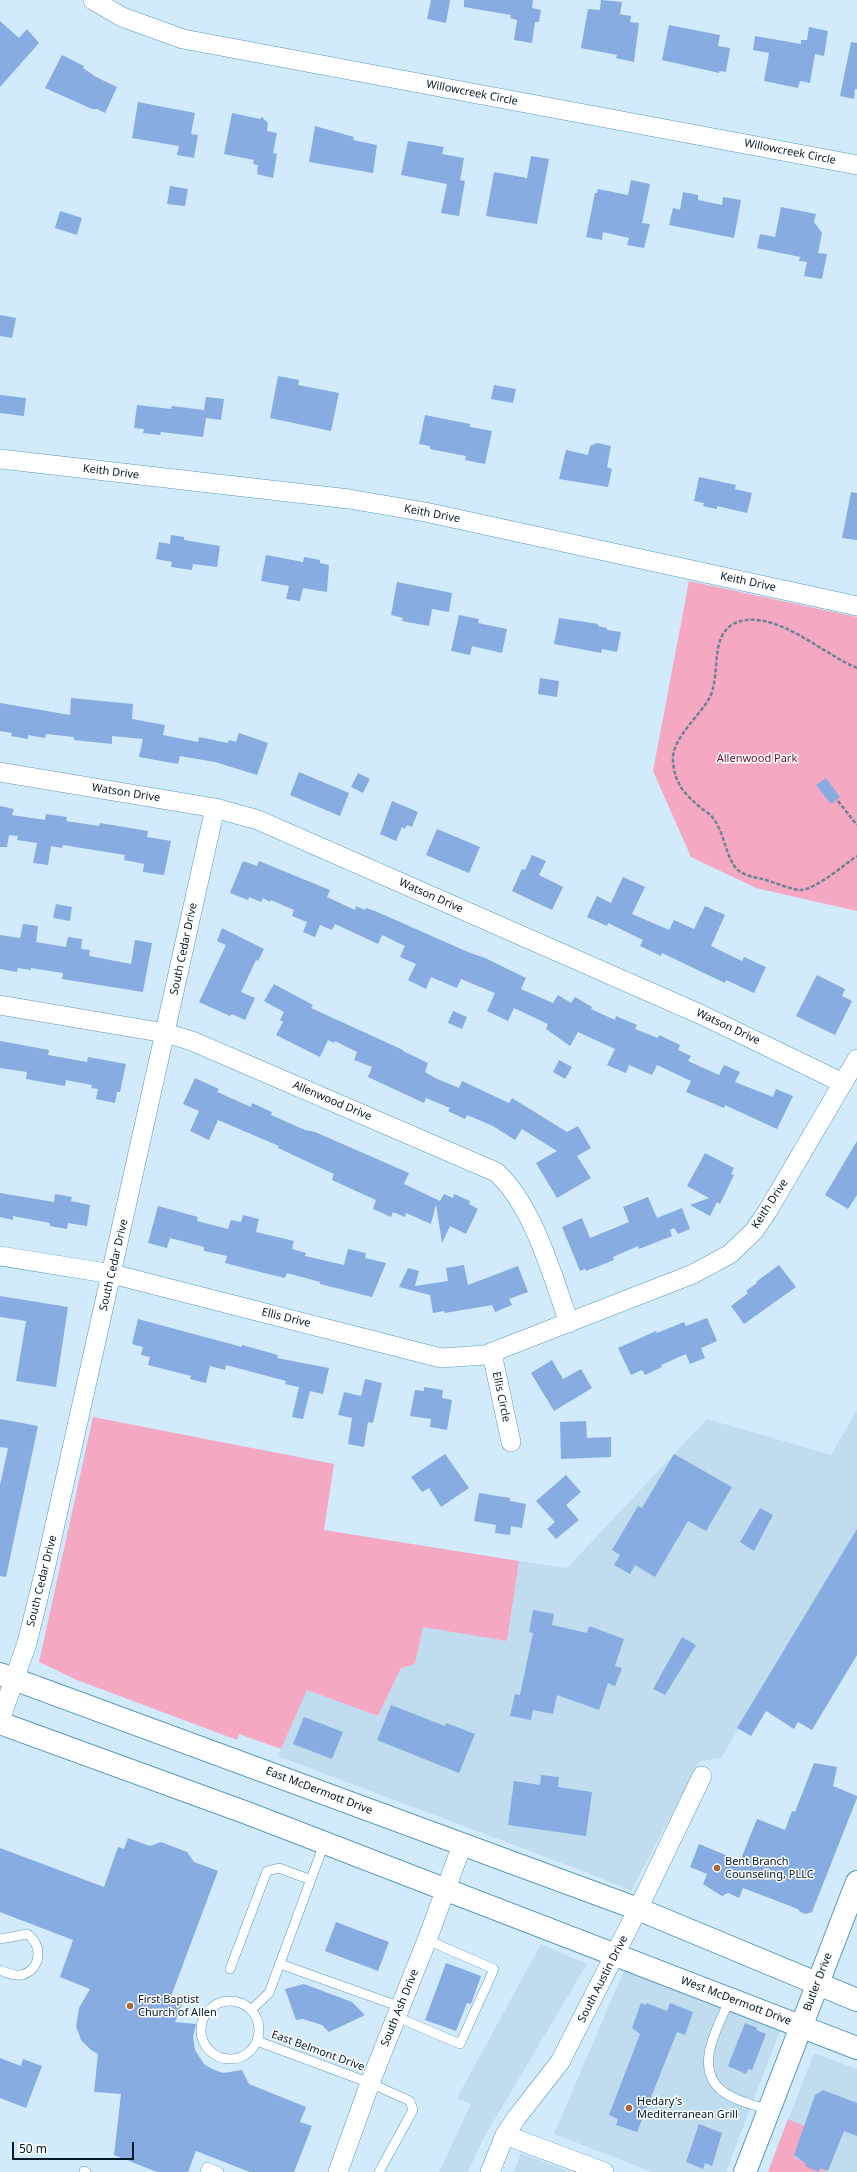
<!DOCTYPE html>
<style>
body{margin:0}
#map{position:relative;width:857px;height:2172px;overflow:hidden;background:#d1ebfc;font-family:"Noto Sans",sans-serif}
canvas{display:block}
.scale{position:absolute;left:12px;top:2142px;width:122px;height:18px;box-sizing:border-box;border:2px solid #001928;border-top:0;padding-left:5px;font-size:12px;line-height:14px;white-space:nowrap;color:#001928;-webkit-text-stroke:3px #fff;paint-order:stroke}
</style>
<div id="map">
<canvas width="857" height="2172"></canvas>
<div class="scale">50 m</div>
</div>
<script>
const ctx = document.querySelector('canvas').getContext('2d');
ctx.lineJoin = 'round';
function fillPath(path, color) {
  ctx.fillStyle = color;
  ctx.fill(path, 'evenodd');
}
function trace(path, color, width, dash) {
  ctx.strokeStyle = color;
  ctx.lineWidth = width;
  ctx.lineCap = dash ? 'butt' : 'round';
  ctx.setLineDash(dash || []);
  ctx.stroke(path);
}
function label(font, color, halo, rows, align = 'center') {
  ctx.font = font + ' "Noto Sans",sans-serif';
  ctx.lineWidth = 3;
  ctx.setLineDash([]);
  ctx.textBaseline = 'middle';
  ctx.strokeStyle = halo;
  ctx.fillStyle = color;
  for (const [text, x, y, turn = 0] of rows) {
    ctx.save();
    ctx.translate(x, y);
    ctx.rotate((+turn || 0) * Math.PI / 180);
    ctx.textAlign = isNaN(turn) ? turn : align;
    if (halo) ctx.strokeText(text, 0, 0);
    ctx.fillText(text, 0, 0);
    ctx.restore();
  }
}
fillPath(new Path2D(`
 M857 1410V1530L721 1758 700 1761 631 1891 588 1873 278 1756 307 1690 378 1716 401 1668 415 1664 423 1626 507 1641 519 1561 567 1568 707 1419 831 1455Z
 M541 1944 587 1964 483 2139 468 2172H439L471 2104 457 2098Z
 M625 1968 781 2028 726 2172H652L554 2134Z
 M814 2053 857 2069V2172H768Z
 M521 2153 571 2172H514Z`), '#c0dcef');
fillPath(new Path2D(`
 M689 581 857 617V911L756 888 691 857 653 771Z
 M93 1417 334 1464 324 1530 519 1561 507 1641 423 1627 415 1664 401 1668 378 1716 307 1690 281 1749 239 1734 237 1740 77 1680 39 1662Z
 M788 2119 807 2127 795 2158 826 2170 825 2172H768Z`), '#f5a8c2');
fillPath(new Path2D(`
 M431 0H450L446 23 427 19Z
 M464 0H533L532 8 541 10 539 22H535L532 43 514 40 517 20 510 18 511 15 464 7Z
 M601 0 622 2 620 14 631 16 630 22 639 23 634 62 616 58 617 55 581 48 588 9 600 10Z
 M0 21 19 38 27 29 39 43 0 87Z
 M669 25 720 35 718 46 730 48 726 72 719 71V73L662 60Z
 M809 27 828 31 824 56 815 54 810 83 800 81 798 88 764 81 769 53 753 50 755 36 801 44V40H807Z
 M851 42 857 43V89H855L854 99 840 96Z
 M62 55 84 66 83 68 96 77 117 87 105 113 97 109H92L45 88Z
 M138 102 195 113 191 134 198 135 194 158 177 155 179 146 132 138Z
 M232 113 260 119 262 117 268 123 267 131 277 133 273 153 277 154 273 178 257 174 258 165 253 164 254 160 224 154Z
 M315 126 354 137 353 140 377 145 373 173 309 162Z
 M408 141 444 147 442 154 464 158 460 180 465 181 459 216 441 213 447 184 401 175Z
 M531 156 549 159 537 224 486 216 494 172 527 178Z
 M631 180 650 184 642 223 650 224 644 248 627 245 629 238 603 232 602 240 586 237 595 193H597L598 189 628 195Z
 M170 186 188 189 185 206 167 204Z
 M683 192 698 195V200L722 205 723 197 741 200 734 238 669 225 673 208 680 210Z
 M781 207 816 214 814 222 822 233 818 253 827 254 822 279 804 276 807 262 799 261 800 257 757 248 760 234 775 237Z
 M60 211 82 218 77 235 55 228Z
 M0 315 16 318 12 338 0 336Z
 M278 376 299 380 298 385 339 393 331 431 270 418Z
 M494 385 516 389 513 403 491 399Z
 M0 395 26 398 24 416 0 413Z
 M206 397 224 399 221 420 206 418 203 437 161 432 160 435 143 433 144 429 134 428 137 405 171 409 172 406 204 410Z
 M425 415 470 424V427L492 431 485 464 465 460 466 456 430 449V446L419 444Z
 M597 443 611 446 607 467 612 469 608 487 559 479 566 450 588 455 590 446Z
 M699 477 736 485 735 489 752 493 747 513 717 506V509L703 506 704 503 694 501Z
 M851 492 857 493V540L842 538Z
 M171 535 184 537V540L220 546 217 567 193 564 192 570 171 567 172 562 156 559 159 542 170 544Z
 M266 555 303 562 304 557 320 560V563L329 565 327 592 303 588 300 601 286 599 289 586 261 581Z
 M397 582 452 593 449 612 432 609 429 626 402 621 403 618 391 615Z
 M459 615 479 619 478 623 507 629 502 653 472 646 470 655 451 651Z
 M559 618 598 624V626L607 628V630L621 632 617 652 602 649 601 653 554 644Z
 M540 678 559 681 557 697 538 694Z
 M71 698 133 704 132 719 165 725 163 735 198 742 199 737 228 743 229 740 236 742 239 733 268 743 257 775 215 762 180 756 178 764 139 757 143 739 112 736V744L74 740V737L46 734 45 738 28 735V739L11 736 12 733 0 731V703L70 715Z
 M299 772 349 793 340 816 290 795Z
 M358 773 370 779 363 793 351 787Z
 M826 778 840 797 831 804 816 785Z
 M392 801 418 812 412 827 407 825 405 829 402 827 396 841 380 834Z
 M0 806 14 809 12 815 45 820 46 814 67 817 66 821 99 826 100 823 148 831 147 837 171 841 164 875 143 872 144 864 124 860 125 855 63 845 62 848 51 846 48 865 33 863 37 843 17 840 18 836 9 835 7 847H0Z
 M437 829 480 847 469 873 426 855Z
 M532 855 546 861 539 875 563 887 552 910 512 891 522 869 525 870Z
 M243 861 257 866 259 861 330 890 327 897 355 910 356 906 365 910 366 908 375 911 468 952 485 958 526 978 521 989 553 1003 558 995 571 1003 575 997 592 1007 591 1009 615 1020 616 1016 637 1025 635 1029 658 1038 659 1035 680 1045 678 1050 691 1056 688 1061 719 1075 724 1065 740 1072 735 1082 773 1097 776 1089 793 1096 777 1129 725 1105 724 1108 686 1092 691 1081 657 1065 652 1075 629 1065 626 1073 607 1065 615 1049 578 1032 570 1046 546 1029 548 1024 514 1008 508 1021 487 1011 495 993 461 979 457 988 431 977 426 989 408 980 416 964 400 957 405 946 382 935 378 944 335 924 332 930 320 925 315 937 303 932 307 922 292 916 294 910 271 900 270 902 263 898 261 902 249 897 248 900 230 893Z
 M623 877 645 887 632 914 669 930 674 920 694 929 705 906 725 915 711 946 742 961 744 957 766 967 754 993 726 980 725 983 662 953 661 956 640 946 643 940 608 923 607 926 587 917 597 896 611 903Z
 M56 904 72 907 70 921 53 918Z
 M23 924 38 926 36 942 66 947 68 937 82 939 81 949 90 950 89 956 131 964 135 940 152 943 143 992 62 979 63 973 31 968V970L18 968 17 972 0 969V935L20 938Z
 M222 928 264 949 258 961 256 960 241 992 255 998 245 1020 232 1014 230 1016 199 1002 226 945 217 941Z
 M817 975 845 989 842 996 852 1001 835 1035 796 1016Z
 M274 984 313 1005 311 1008 403 1050V1051L428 1063 425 1072 435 1078 459 1088 462 1081 509 1103 512 1098 567 1132 578 1126 591 1148 577 1156 591 1178 557 1198 536 1163 557 1151 522 1129 515 1140 493 1126 467 1115 465 1119 448 1111 450 1108 426 1098 424 1103 368 1077 372 1067 354 1060 357 1052 335 1041 334 1043 328 1040 320 1057 276 1035 283 1022 280 1020 284 1012 264 1001Z
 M453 1011 467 1017 462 1029 448 1023Z
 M0 1041 49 1050 48 1055 87 1062 88 1057 126 1064 120 1092H117L115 1103 96 1099 98 1089 91 1088 92 1085 66 1080 65 1086 26 1079 27 1072 0 1068Z
 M559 1060 572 1067 565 1079 553 1072Z
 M195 1078 219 1089 217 1092 251 1107 252 1103 272 1112 271 1115 305 1130 315 1132 409 1173 404 1184 440 1201 444 1194 453 1198 454 1194 470 1201 469 1204 478 1209 466 1234 450 1226 442 1243 436 1204 431 1224 406 1213 405 1217 393 1212 391 1217 373 1209 376 1200 332 1180 334 1174 278 1148 279 1146 218 1120 209 1140 190 1131 199 1111 183 1104Z
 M857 1141V1195L848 1209 825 1195Z
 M705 1153 734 1168 731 1174 734 1175 720 1204 717 1202 710 1216 690 1205 709 1198 687 1186Z
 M0 1193 54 1202 55 1194 72 1197 71 1201 90 1205 87 1226 68 1223 67 1229 50 1226V1223L13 1216V1220L0 1217Z
 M648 1197 657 1218 682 1208 690 1229 678 1234 674 1228 670 1230 672 1236 639 1249 638 1246 613 1257 614 1260 586 1271 585 1269 580 1271 562 1227 582 1218 590 1238 629 1222 623 1207Z
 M158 1206 198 1217 197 1221 228 1229 231 1220 241 1222 243 1215 259 1219 256 1232 294 1241 292 1249 306 1253 305 1256 344 1265 348 1249 366 1253 365 1258 386 1263 372 1297 320 1284V1282L287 1273 285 1278 264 1273 225 1263 227 1256 204 1251V1247L170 1238 167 1248 148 1243Z
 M464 1265 468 1285 518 1266 528 1292 509 1299 512 1305 495 1312 492 1305 445 1313 444 1311 433 1313 430 1295 399 1287 408 1268 419 1271 415 1286 448 1281 446 1268Z
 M779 1265 796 1287 744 1324 731 1306 748 1293 746 1291 757 1283 756 1282Z
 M0 1296 68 1307 56 1387 16 1381 26 1321 0 1317Z
 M707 1318 717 1341 701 1348 705 1358 690 1364 686 1354 661 1365 662 1367 645 1375 642 1370 631 1375 618 1348 656 1331 657 1333 684 1322 686 1326Z
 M138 1319 242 1347V1345L278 1355 277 1358 329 1368 323 1394 310 1391 303 1419 292 1417 299 1387 285 1384 286 1381 226 1365 225 1370 210 1366 206 1383 190 1379 191 1376 148 1365 150 1357 141 1355 143 1347 132 1344Z
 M552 1360 563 1379 581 1369 592 1388 554 1411 531 1373Z
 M365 1379 382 1383 373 1423 368 1422 364 1447 348 1444 352 1418 338 1415 344 1392 361 1396Z
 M424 1387 443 1390 442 1398 452 1400 447 1430 430 1427 431 1419 410 1416 415 1390 424 1391Z
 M0 1419 38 1426 6 1577 0 1576V1485L8 1448 0 1447Z
 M586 1421 587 1438 611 1437V1457L561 1459 560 1422Z
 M445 1454 469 1488 441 1507 429 1488 422 1492 411 1477Z
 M674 1454 732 1487 706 1531 688 1521 655 1577 635 1565 630 1574 614 1565 620 1555 612 1550 638 1506 642 1508Z
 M566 1475 581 1492 566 1505 579 1520 556 1539 547 1529 555 1522 536 1501Z
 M479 1493 510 1498V1501L526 1504 522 1528 511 1526 510 1535 495 1533 496 1525 474 1521Z
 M760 1508 773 1515 754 1551 740 1542Z
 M857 1529V1655L812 1730 798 1722 794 1729 766 1711 751 1736 737 1728Z
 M533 1610 554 1614 552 1625 587 1633 589 1626 624 1639 615 1666 622 1668 615 1686 608 1683 599 1710 557 1695 553 1714 533 1710 531 1720 510 1716 515 1694 520 1695 533 1633 529 1632Z
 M682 1637 696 1645 665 1695 653 1689Z
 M391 1705 445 1726 446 1723 475 1734 459 1773 377 1740Z
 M304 1717 343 1732 332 1759 293 1744Z
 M814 1763 837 1767 833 1786 857 1796V1798L812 1912 806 1914 800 1912 798 1909 743 1888 739 1898 728 1893 722 1896 703 1884 707 1874 690 1867 699 1844 740 1861 757 1819 785 1830 792 1811 795 1812Z
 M541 1775 559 1777 558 1787 592 1792 586 1836 508 1825 514 1781 540 1785Z
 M128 1838 150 1846 161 1842 187 1852 194 1862 218 1871 170 1999 182 2004 175 2022 196 2024 193 2037 195 2050 204 2064 212 2069 223 2073 242 2070 249 2084 306 2107 300 2122 312 2126 294 2172H250L196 2151 188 2172H157L114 2155 121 2094 94 2092 98 2054 91 2050 81 2040 76 2026 79 2008 90 1989 60 1977 73 1940 0 1912V1848L104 1887 118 1847 124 1849Z
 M336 1922 389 1942 378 1971 325 1951Z
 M446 1963 481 1976 471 2004 467 2003 456 2031 425 2020Z
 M304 1984 352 2002 365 2015 329 2032 322 2025 303 2019 296 2020 285 1989Z
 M641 2003 646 2005V2003L667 2011 670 2003 693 2012 685 2035 677 2032 637 2132 616 2125 618 2119 609 2115 640 2034 632 2028Z
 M745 2023 757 2028 756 2030 766 2034 752 2070 748 2069 746 2074 728 2066Z
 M0 2058 21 2066 23 2059 42 2066 26 2108 0 2098Z
 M823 2090 857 2103V2136L844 2131 828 2171 820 2168 819 2172 805 2166 806 2164 794 2155 815 2095Z
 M699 2124 722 2133 712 2166 705 2163 703 2169 686 2162Z`), '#86ace2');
const lane = new Path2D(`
 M0 1939 27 1934C43 1944 42 1970 21 1975 14 1976 7 1973 0 1970
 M280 1964 401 2007
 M230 1969 267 1871 279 1868 311 1880
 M730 1999C719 2025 693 2066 721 2090 733 2100 754 2105 769 2110
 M201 2030a29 29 0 1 1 58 0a29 29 0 1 1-58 0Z
 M251 2010 269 1993 324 1844
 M397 2017 460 2044 494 1969 427 1940
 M257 2041 370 2083 410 2101 413 2110 379 2172
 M84 2171 86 2172
 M205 2172 207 2167 219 2172`);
const street = new Path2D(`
 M93 0 122 17 183 39 857 165
 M0 459 349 499 425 512 857 606
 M0 772 215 808 258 820 702 1015 843 1083
 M0 1005 165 1033 192 1041 496 1172C533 1205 553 1277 569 1323
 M0 1256 112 1274 441 1358 485 1355 693 1274 730 1254 754 1231 767 1212 857 1059
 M494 1352V1363L511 1442
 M0 1720 27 1643 44 1574 215 808
 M505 2135 604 2172
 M338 2172 370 2083 427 1940 462 1845
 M490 2172 505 2135 517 2117 560 2062 638 1909 702 1776`);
const secondary = new Path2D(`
 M0 1674 638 1909 857 2000
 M0 1723 247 1813 857 2048
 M745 2172 857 1882`);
trace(lane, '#5798c0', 10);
trace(street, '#5798c0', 20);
trace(secondary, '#5798c0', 24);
trace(new Path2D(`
 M857 668C823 654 779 612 741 621 707 630 722 672 710 697 700 716 671 739 673 761 675 785 684 793 701 808 705 811 710 814 713 818 724 832 725 853 735 867 741 875 754 877 762 879 774 882 789 889 800 890 815 890 845 864 857 856
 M838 801 857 825`), '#698393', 2.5, [4, 2]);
trace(lane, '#fff', 9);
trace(street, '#fff', 19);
trace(secondary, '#fff', 22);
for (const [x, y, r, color] of [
 [717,1868,4,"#aa6934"],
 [130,2006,4,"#aa6934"],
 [629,2108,4,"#aa6934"]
]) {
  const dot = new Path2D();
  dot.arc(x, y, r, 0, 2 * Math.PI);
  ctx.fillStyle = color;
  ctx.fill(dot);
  trace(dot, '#fff', 1.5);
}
label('11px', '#001928', '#fff', [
 ["Willowcreek Circle",472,93,11],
 ["Willowcreek Circle",790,152,11],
 ["Keith Drive",111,472,7],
 ["Keith Drive",432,514,11],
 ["Keith Drive",748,582,12],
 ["Watson Drive",126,793,9],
 ["Watson Drive",431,896,24],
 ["South Cedar Drive",184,949,-78],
 ["Watson Drive",728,1027,25],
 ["Allenwood Drive",332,1101,23],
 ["Keith Drive",770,1204,-57],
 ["South Cedar Drive",114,1265,-77],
 ["Ellis Drive",286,1318,14],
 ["Ellis Circle",501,1397,78],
 ["South Cedar Drive",42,1581,-76],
 ["East McDermott Drive",319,1791,21],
 ["South Austin Drive",603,1979,-63],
 ["Butler Drive",818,1982,-69],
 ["West McDermott Drive",736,2001,21],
 ["South Ash Drive",400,2008,-68],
 ["East Belmont Drive",318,2051,20]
]);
label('11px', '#630e36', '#fff', [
 ["Allenwood Park",757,759]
]);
label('11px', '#001928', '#fff', [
 ["Bent Branch",725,1862],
 ["Counseling, PLLC",725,1875],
 ["First Baptist",138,2000],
 ["Church of Allen",138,2013],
 ["Hedary's",637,2102],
 ["Mediterranean Grill",637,2115]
], 'left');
</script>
